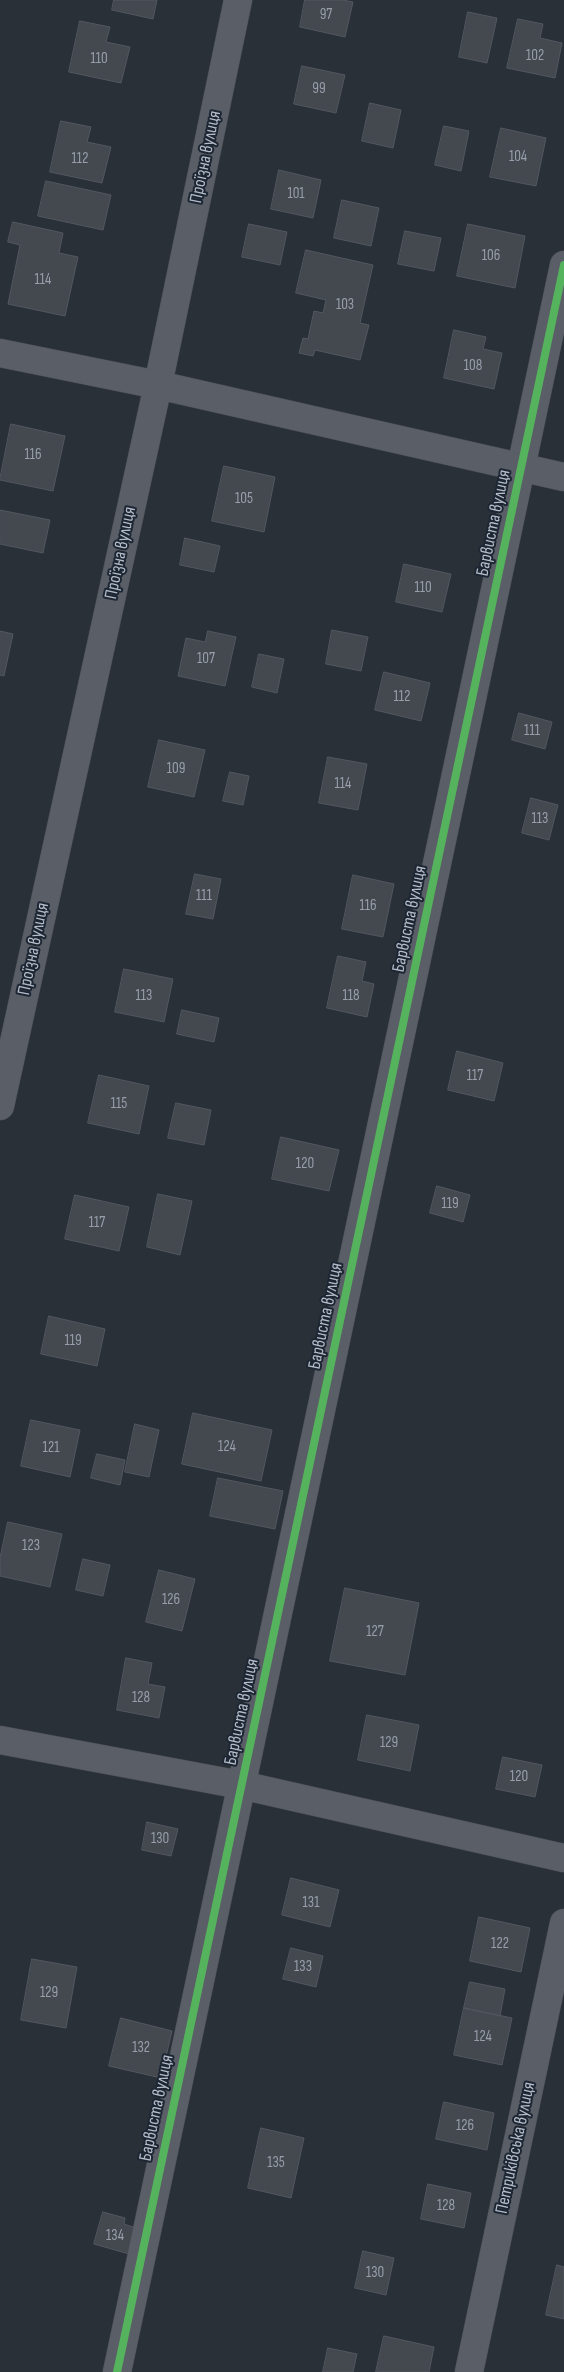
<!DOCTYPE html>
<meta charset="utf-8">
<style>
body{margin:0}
canvas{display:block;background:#2a3038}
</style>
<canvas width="564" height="2372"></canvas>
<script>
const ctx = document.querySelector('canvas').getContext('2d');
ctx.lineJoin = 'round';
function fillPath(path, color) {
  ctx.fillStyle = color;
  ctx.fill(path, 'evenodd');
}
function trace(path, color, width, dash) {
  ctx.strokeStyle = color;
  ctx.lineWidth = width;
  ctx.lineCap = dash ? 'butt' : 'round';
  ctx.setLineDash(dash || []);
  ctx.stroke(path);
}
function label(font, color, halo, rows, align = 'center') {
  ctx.font = font + ' "Sofia Sans Condensed",sans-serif';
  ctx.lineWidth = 4;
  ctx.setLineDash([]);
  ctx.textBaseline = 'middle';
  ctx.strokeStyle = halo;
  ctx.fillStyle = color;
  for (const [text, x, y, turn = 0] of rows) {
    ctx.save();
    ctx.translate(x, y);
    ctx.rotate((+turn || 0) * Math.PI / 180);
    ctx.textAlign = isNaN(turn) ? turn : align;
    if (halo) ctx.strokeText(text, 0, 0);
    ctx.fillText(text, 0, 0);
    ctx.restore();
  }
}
const building = new Path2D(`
 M114 0H157L153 19 112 10Z
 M305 0H343L353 2 345 37 300 27Z
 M468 12 497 18 487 63 459 57Z
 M518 19 543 24 540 38 562 43 555 78 507 68Z
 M80 21 110 27 106 42 130 47 121 83 69 72Z
 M302 66 345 75 336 113 294 104Z
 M370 103 401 110 393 148 362 141Z
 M61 121 91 127 87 142 111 147 102 183 50 172Z
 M444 126 469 131 461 171 435 165Z
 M501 128 546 138 536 186 490 177Z
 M279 170 321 180 313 218 271 209Z
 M46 181 111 195 103 230 38 216Z
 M342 200 379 208 371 246 334 238Z
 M13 222 63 233 59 253 78 257 65 316 8 304 20 245 8 242Z
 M249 224 287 232 280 265 242 257Z
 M468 224 525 236 515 288 457 276Z
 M405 231 441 238 434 271 398 264Z
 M306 250 373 265 360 323 369 325 360 360 315 350 313 356 299 353 303 338 308 339 314 311 323 313 326 300 296 293Z
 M454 330 486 337 483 349 502 353 494 389 444 378Z
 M11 424 65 436 53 491 0 480Z
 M224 466 275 477 264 532 212 521Z
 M0 510 50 520 43 553 0 544Z
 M185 538 220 546 214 572 180 565Z
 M404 564 451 574 442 612 396 602Z
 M332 630 368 637 361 671 326 664Z
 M0 631 13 634 4 676 0 675Z
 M208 631 236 637 225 686 178 676 186 638 205 642Z
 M259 654 284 659 277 693 252 687Z
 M384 672 430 683 421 721 375 710Z
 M519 713 552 722 545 749 512 740Z
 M159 740 205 750 194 797 148 787Z
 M328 757 367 764 358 810 319 803Z
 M230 772 249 776 243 805 223 801Z
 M531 798 558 805 549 840 522 833Z
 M195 874 221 879 213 919 186 914Z
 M353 875 394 884 383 937 342 929Z
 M338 956 366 962 362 981 374 984 367 1017 327 1008Z
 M124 969 173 979 164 1022 115 1012Z
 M182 1010 219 1018 214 1042 177 1034Z
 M457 1051 503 1063 494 1101 448 1090Z
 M99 1075 149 1086 139 1134 88 1123Z
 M176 1103 211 1110 204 1145 168 1138Z
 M281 1137 339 1150 329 1191 272 1179Z
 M437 1186 470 1195 463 1222 430 1213Z
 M158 1194 192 1201 180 1255 147 1247Z
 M75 1195 129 1207 119 1251 65 1239Z
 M49 1316 105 1329 97 1366 41 1354Z
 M193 1413 272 1430 261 1481 182 1464Z
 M31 1420 80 1430 70 1477 21 1466Z
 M135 1424 159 1430 149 1477 125 1472Z
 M97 1454 125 1460 120 1485 91 1478Z
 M218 1478 283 1491 275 1529 210 1516Z
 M8 1522 62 1534 50 1587 0 1576V1558Z
 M83 1559 110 1565 103 1596 76 1590Z
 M159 1570 195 1579 182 1631 146 1622Z
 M345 1588 419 1603 405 1675 330 1661Z
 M126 1658 152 1663 148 1684 165 1687 159 1718 117 1710Z
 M367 1715 419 1725 410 1771 358 1760Z
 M503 1757 542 1765 535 1797 496 1789Z
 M147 1822 178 1829 171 1856 142 1850Z
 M291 1878 339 1890 330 1927 282 1915Z
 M479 1917 530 1928 521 1972 470 1961Z
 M291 1948 323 1956 316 1987 283 1979Z
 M32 1959 77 1967 66 2028 21 2020Z
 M470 1982 505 1989 500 2016 464 2008Z
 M464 2008 512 2018 502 2065 454 2055Z
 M121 2018 172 2031 161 2078 109 2066Z
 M444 2102 494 2113 487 2150 436 2139Z
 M261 2128 304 2138 291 2198 248 2188Z
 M428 2184 471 2193 464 2228 421 2219Z
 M103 2212 125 2218 124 2224 136 2228 129 2254 94 2244Z
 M363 2251 394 2258 386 2295 355 2288Z
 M557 2265 564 2267V2319L546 2315Z
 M384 2336 434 2347 429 2372H376Z
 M328 2348 357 2354 353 2372H323Z`);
fillPath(building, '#444950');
trace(building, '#52575f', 1);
const street = new Path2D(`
 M0 353 158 385 564 477
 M0 1106 158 385 238 0
 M0 1740 241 1785 564 1858
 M117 2372 564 265
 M469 2372 564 1923`);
trace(street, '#484c53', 29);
trace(street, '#5a5e66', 28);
trace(new Path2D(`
 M117 2372 564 265`), '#56b35d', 8);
label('15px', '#989fab', null, [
 ["97",326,15],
 ["102",535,56],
 ["110",99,59],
 ["99",319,89],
 ["104",518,157],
 ["112",80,159],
 ["101",296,194],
 ["106",491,256],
 ["114",43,280],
 ["103",345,305],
 ["108",473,366],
 ["116",33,455],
 ["105",244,499],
 ["110",423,588],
 ["107",206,659],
 ["112",402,697],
 ["111",532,731],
 ["109",176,769],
 ["114",343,784],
 ["113",540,819],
 ["111",204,896],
 ["116",368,906],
 ["113",144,996],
 ["118",351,996],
 ["117",475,1076],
 ["115",119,1104],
 ["120",305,1164],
 ["119",450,1204],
 ["117",97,1223],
 ["119",73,1341],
 ["124",227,1447],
 ["121",51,1448],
 ["123",31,1546],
 ["126",171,1600],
 ["127",375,1632],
 ["128",141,1698],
 ["129",389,1743],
 ["120",519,1777],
 ["130",160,1839],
 ["131",311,1903],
 ["122",500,1944],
 ["133",303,1967],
 ["129",49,1993],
 ["124",483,2037],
 ["132",141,2048],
 ["126",465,2126],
 ["135",276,2163],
 ["128",446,2206],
 ["134",115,2236],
 ["130",375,2273]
]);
label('18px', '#b4bcc9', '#1d2633', [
 ["Проїзна вулиця",206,157,-78],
 ["Барвиста вулиця",494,523,-78],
 ["Проїзна вулиця",121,553,-78],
 ["Барвиста вулиця",410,919,-78],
 ["Проїзна вулиця",34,949,-78],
 ["Барвиста вулиця",326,1316,-78],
 ["Барвиста вулиця",242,1712,-78],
 ["Барвиста вулиця",157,2108,-78],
 ["Петриківська вулиця",516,2148,-78]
]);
</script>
